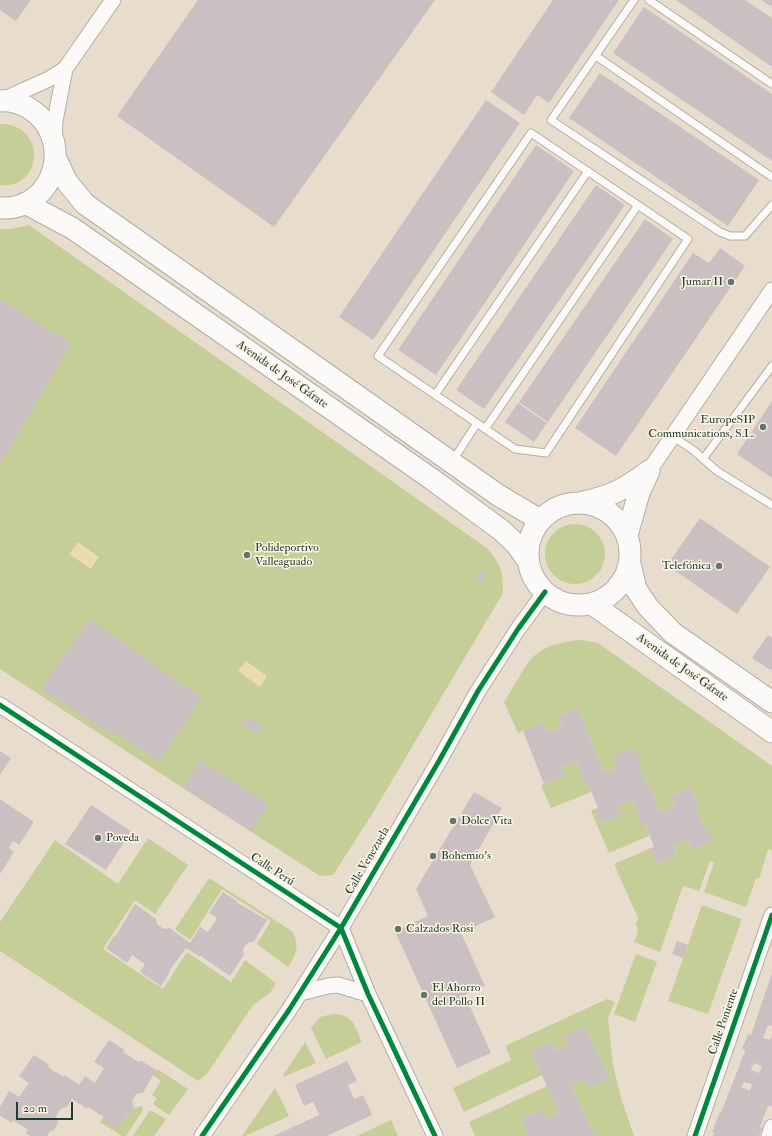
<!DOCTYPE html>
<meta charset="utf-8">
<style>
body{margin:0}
#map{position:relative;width:772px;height:1136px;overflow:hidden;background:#e8ddcd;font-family:"IM FELL Double Pica",serif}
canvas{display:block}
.scale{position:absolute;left:16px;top:1102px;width:57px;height:18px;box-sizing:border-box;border:2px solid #1f3d34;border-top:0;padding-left:5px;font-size:12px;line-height:14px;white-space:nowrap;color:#1f3d34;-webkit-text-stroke:3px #fcf5e5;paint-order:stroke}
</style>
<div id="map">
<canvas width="772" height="1136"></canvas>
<div class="scale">20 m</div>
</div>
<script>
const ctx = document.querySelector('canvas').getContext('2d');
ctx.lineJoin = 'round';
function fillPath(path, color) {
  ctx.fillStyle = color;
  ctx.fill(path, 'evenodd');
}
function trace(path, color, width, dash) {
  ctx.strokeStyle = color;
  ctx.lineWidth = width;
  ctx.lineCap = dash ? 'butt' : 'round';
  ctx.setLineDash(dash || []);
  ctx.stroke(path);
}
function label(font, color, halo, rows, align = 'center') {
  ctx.font = font + ' "IM FELL Double Pica",serif';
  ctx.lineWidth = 3;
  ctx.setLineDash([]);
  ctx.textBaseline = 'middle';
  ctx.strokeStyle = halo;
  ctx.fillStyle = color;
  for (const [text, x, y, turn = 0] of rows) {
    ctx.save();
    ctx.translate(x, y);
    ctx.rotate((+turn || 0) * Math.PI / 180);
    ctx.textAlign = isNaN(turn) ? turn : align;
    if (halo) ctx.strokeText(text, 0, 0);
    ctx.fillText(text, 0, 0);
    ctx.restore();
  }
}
fillPath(new Path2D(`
 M0 124C47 123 44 190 0 185Z
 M29 225 488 549C502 566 503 572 503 593L374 811 333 875 320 876 183 788 0 669V229H11Z
 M545 554a30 30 0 1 1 60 0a30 30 0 1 1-60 0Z
 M582 640 598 643 772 766V851L768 849 759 879 756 878 746 907 704 892 714 863 710 861 699 891 683 886 660 952 634 942 638 931 636 924 638 918 614 864 651 848 657 863 677 855 674 846 688 840 692 849 712 841 707 827 704 828 695 805 698 804 691 788 671 796 675 806 660 812 651 787 648 788 638 765 641 764 618 767 604 772 578 708 558 716 562 727 547 732 543 722 518 733 504 702C512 691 524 666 533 657 545 645 565 641 582 640Z
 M576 761 586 786 589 785 591 792 551 808 541 785 565 776 561 767Z
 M632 800 642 825 645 824 649 836 609 853 591 811 595 809 601 823 621 815 618 806Z
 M148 838 188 865 155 914 135 900 103 949 163 989 187 952 231 982 245 960 276 983 270 993 253 1005 207 1074 198 1081 0 951V922L55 840 118 884Z
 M209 878 293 932C299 948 297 953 288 967L257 944 271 921 222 889 190 940 175 929Z
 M702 905 742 919 708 1014 668 1001Z
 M636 954 657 962 635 1022 614 1014Z
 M607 999 615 1002 608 1018 613 1065 621 1098 634 1136H595L571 1085 585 1079 589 1088 609 1079 585 1026 565 1036 569 1045 556 1051 551 1042 531 1051 542 1075 464 1112 453 1088 511 1060 505 1046Z
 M333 1014C354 1015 354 1025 362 1042L326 1059 311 1028 320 1017Z
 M305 1042 316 1063 283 1077 284 1074Z
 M156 1070H159L188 1089 169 1115 153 1104 157 1098 152 1095 161 1081 153 1075Z
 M547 1086 559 1113 546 1119 541 1110 521 1119 529 1136H475L469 1122Z
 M275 1088 289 1116 245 1136H242Z
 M142 1106 143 1110 126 1136H122L100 1122 102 1119 128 1116 134 1108Z
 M150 1110 166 1119 154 1136H133Z
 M391 1120 398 1136H357Z`), '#c4ce96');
fillPath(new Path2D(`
 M78 542 99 557 91 569 69 554Z
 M246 661 267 676 260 687 238 671Z`), '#ebdbb3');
fillPath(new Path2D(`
 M0 0H31L16 21 0 10Z
 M198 0H435L274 227 117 116Z
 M553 0H619L549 103 537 95 524 115 491 92Z
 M676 0H745L772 18V67Z
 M761 0H772V7Z
 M644 7 772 94V161L613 53Z
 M600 73 759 180 728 226 569 118Z
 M486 100 520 123 373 340 339 317Z
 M536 145 574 171 436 375 398 350Z
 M596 185 625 205 484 409 456 390Z
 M645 219 673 239 548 422 519 402Z
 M720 248 745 266 616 456 575 428 693 253 709 263Z
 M0 299 71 343 0 465Z
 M772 401V478L737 454Z
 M518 403 547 423 534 442 505 422Z
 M700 518 770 567 737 614 667 565Z
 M482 570 488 574 481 583 476 579Z
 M90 619 202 698 159 761 115 733H109L41 689Z
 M768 635 772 638V671L752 658Z
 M578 708 604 772 618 767 614 756 635 748 641 764 638 765 648 788 651 787 660 812 675 806 671 796 691 788 698 804 695 805 704 828 707 827 713 841 692 849 688 840 674 846 677 855 657 863 651 848 654 847 645 824 642 826 632 800 618 806 622 815 601 823 595 809 598 808 589 785 586 786 576 761 561 767 565 776 544 784 523 731 543 722 547 732 562 727 558 716Z
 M245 718 250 721 252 718 263 726 257 734 241 724Z
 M0 751 11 758 0 775Z
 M200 760 269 804 251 831 183 788Z
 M474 792 502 808 470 865 495 917 461 933 485 986 465 995 491 1053 457 1068 395 931 428 916 416 889Z
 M0 799 34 822 19 845 13 841 9 848 14 852 0 874Z
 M91 805 131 831 106 870 65 844Z
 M223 892 237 901 236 902 267 920 254 941 248 943 245 946 243 950 244 955 230 976 201 956 200 957 186 948 169 971 170 972 161 986 140 972 145 964 132 955 127 963 106 948 115 935H116L135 904 156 919 157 924 161 927 164 929 170 928 190 943 200 927 208 932 217 918 209 913Z
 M677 941 688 945 683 958 672 954Z
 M772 973V1026L768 1025 763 1038 770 1040 772 1035V1105L771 1107 768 1106 760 1127 762 1128 759 1136H713L714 1133 712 1132 720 1112 721 1113 745 1051V1050L742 1049 748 1034 751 1035ZM754 1063 762 1066 759 1073 751 1070ZM744 1082 752 1084 750 1091 741 1087Z
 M585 1026 609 1079 589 1088 585 1079 571 1085 595 1136H529L521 1119 541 1110 546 1119 559 1113 531 1051 551 1042 556 1051 569 1045 564 1036Z
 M109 1040 125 1050 123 1052 139 1062 140 1060 156 1070 143 1093 136 1094 132 1101 134 1108 128 1116 127 1115 118 1129 102 1119 104 1117 88 1107 87 1109 72 1099 67 1107 61 1109 56 1116 58 1123 53 1131 51 1130 47 1136H30L26 1133 28 1130 13 1120 12 1123 0 1116V1107L9 1091 19 1097 29 1083 19 1076 34 1055 49 1065 48 1067 63 1077 65 1075 79 1085 85 1076 95 1083 104 1068 94 1062Z
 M347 1061 357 1081 348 1085 354 1099 363 1095 372 1115 327 1136H273L319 1115 313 1102 304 1106 295 1085Z`), '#cbc0c1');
const lane = new Path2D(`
 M634 0 551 120 720 232 730 236H745L772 205
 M649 0 772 84
 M596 56 772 177
 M531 133 688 239 546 453 515 449 378 356Z
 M435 395 588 171
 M485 429 638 205
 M672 436 693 450 717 471 772 505
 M703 459 772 366
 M452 462 477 423`);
const street = new Path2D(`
 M3 100 49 79 65 69
 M54 141 55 121 65 69 113 0
 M649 471 772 290
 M0 705 341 928 368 994 435 1136
 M300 993 328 986 338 985 368 994
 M202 1136 289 1010 341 928 439 761 478 691 518 629 545 592
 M695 1136 772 915
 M769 1136 772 1127`);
const secondary = new Path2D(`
 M0 101C9 100 19 103 27 107 76 135 57 211 0 208
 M56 159 67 182 85 204 498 495 540 520
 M25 203 72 228 433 480 501 530 516 544 528 561
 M583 502C612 496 625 489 649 471
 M528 554a51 51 0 1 1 102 0a51 51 0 1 1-102 0Z
 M627 535 639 493 649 471
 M630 564 636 589 648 607 673 633 772 702
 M592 604 772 732`);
trace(lane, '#b2aea3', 9);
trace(street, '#b2aea3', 17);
trace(secondary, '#b2aea3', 23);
trace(lane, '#fcfaf8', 7);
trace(street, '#fcfaf8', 15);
trace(secondary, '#fcfaf8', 21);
trace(new Path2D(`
 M0 705 341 928 368 994 435 1136
 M202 1136 289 1010 341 928 439 761 478 691 518 629 545 592
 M695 1136 772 915`), '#00873e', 5);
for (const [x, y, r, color] of [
 [731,282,4,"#65756a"],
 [763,427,4,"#65756a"],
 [247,555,4,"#65756a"],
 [719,566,4,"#65756a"],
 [453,821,4,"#65756a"],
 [98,838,4,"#65756a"],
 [433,856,4,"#65756a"],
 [398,929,4,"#65756a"],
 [424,995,4,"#65756a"]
]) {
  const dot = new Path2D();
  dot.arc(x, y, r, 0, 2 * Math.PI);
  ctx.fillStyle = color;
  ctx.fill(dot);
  trace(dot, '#fcf5e5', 1.5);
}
label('12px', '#1f3d34', '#fcf5e5', [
 ["Jumar II",723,282,"right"],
 ["EuropeSIP",755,420,"right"],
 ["Communications, S.L.",755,434,"right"],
 ["Polideportivo",255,548],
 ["Valleaguado",255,562],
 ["Telefónica",711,566,"right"],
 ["Dolce Vita",461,821],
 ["Poveda",106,838],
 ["Bohemio’s",441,856],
 ["Calzados Rosi",406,929],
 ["El Ahorro",432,988],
 ["del Pollo II",432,1002]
], 'left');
label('12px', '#1f3d34', '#fcf5e5', [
 ["Avenida de José Gárate",282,375,35],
 ["Avenida de José Gárate",682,668,35],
 ["Calle Venezuela",368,861,-60],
 ["Calle Perú",272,870,33],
 ["Calle Poniente",724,1022,-71]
]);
</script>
